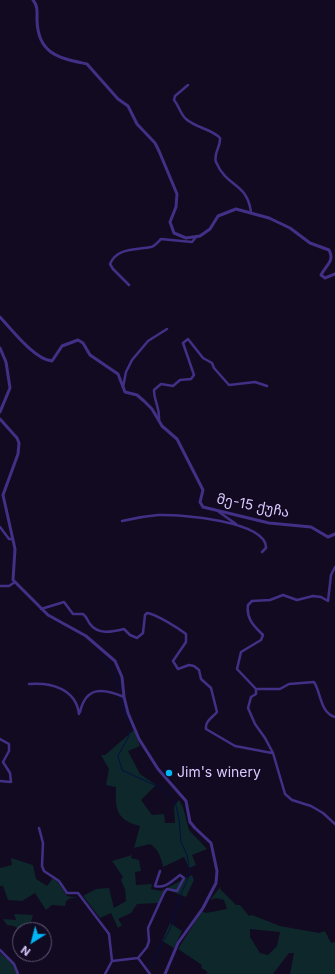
<!DOCTYPE html>
<meta charset="utf-8">
<style>
body{margin:0}
#map{position:relative;width:335px;height:974px;overflow:hidden;background:#120a21;font-family:Inter,sans-serif}
canvas{display:block}
.north{position:absolute;left:12px;top:922px;width:40px;height:40px;box-sizing:border-box;background:#120a21;border:1px solid #62577a;border-radius:50%;rotate:216deg;font-size:11px;font-weight:700;line-height:16px;text-align:center;color:#d9caff}
.north::after{content:'';display:block;margin:auto;width:14px;height:18px;background:#00b5f5;clip-path:polygon(50% 0,100% 100%,50% 72%,0 100%)}
</style>
<div id="map">
<canvas width="335" height="974"></canvas>
<div class="north">N</div>
</div>
<script>
const ctx = document.querySelector('canvas').getContext('2d');
ctx.lineJoin = 'round';
function fillPath(path, color) {
  ctx.fillStyle = color;
  ctx.fill(path, 'evenodd');
}
function trace(path, color, width, dash) {
  ctx.strokeStyle = color;
  ctx.lineWidth = width;
  ctx.lineCap = dash ? 'butt' : 'round';
  ctx.setLineDash(dash || []);
  ctx.stroke(path);
}
function label(font, color, halo, rows, align = 'center') {
  ctx.font = font + ' Inter,"Noto Sans Georgian",sans-serif';
  ctx.lineWidth = 3;
  ctx.setLineDash([]);
  ctx.textBaseline = 'middle';
  ctx.strokeStyle = halo;
  ctx.fillStyle = color;
  for (const [text, x, y, turn = 0] of rows) {
    ctx.save();
    ctx.translate(x, y);
    ctx.rotate((+turn || 0) * Math.PI / 180);
    ctx.textAlign = isNaN(turn) ? turn : align;
    if (halo) ctx.strokeText(text, 0, 0);
    ctx.fillText(text, 0, 0);
    ctx.restore();
  }
}
fillPath(new Path2D(`
 M134 730 140 746 128 751 140 774 156 785 141 800 152 815 164 814 165 823H175L174 806 179 800 183 807 189 830 207 849 192 855 196 865 189 868 184 857 163 867C161 857 159 850 150 844L134 848 140 826C116 820 115 809 116 787L106 785 109 769 101 755H105Z
 M132 855 131 858 139 860 141 871 135 872 136 885 152 884 151 889 161 891 192 875 194 880 186 897 168 890 163 892 159 903 137 904 131 913 118 919 122 925 118 928 111 913 100 918 83 896 96 889 109 888 114 908 126 901 125 889 121 880 123 877 112 861Z
 M11 858 33 865 36 879 47 886 53 878 58 882 67 896 78 898H71L66 901 65 906 52 905 46 910 35 893 22 901 8 900 3 886H0V868L12 865Z
 M221 886 220 889 236 905H240L249 916 252 915 280 926 319 933 325 931 331 943 335 942V974H290L294 953H289L273 974H206L208 972 201 968 202 965 178 949 202 911 206 913 227 909 224 900 216 898 210 900ZM250 929 280 932 277 946 268 955 260 953 250 937Z
 M14 914 33 915 31 922 41 930H20L14 926 7 925 3 919 16 920Z
 M170 923 182 931 174 948 162 941Z
 M0 953 14 964 18 974H0Z`), '#0d272b');
trace(new Path2D(`
 M99 654 115 673 119 691
 M120 698 129 725
 M129 731V736L118 756 122 770 163 789 172 797
 M149 968 170 929 180 896 190 874 187 855 181 842 179 819 175 801
 M146 974V973`), '#041040', 1);
trace(new Path2D(`
 M188 85 175 96 174 100C179 106 181 115 186 119 196 128 212 129 220 138 221 147 213 153 216 162 227 188 247 182 251 212
 M129 285 113 269 110 264C117 247 137 250 151 247 155 246 158 242 161 239L192 242 196 237
 M123 387 126 372 132 360 148 341 167 329
 M159 420C160 407 154 402 154 390L161 384 173 386 180 380 191 379 194 375 183 343 188 339 203 358 212 363 214 368 229 385 255 382 267 386
 M219 512 236 524
 M122 521C134 518 146 516 158 515 179 514 267 521 266 548L262 552
 M0 527 9 539H13
 M335 567 331 575 328 601 321 597 313 596 297 600 283 595 270 600 252 601 248 605C246 619 254 626 263 635L261 640 241 652 237 669 256 689V694L251 697 248 708 255 724 265 738 273 753 285 794 292 800 311 806 323 813 335 824
 M0 586H9L15 582
 M41 609 64 602 73 614H83C87 617 87 620 90 624 98 635 112 632 124 629L130 635 137 638 143 633 145 615 147 613C156 614 178 628 186 634V642L173 661 178 669 189 665 194 666 199 670 201 679 211 688 217 712C212 718 205 721 206 729L235 746 272 753
 M29 684C51 682 76 689 79 714
 M256 689H280L289 684 314 682C321 692 320 713 335 717
 M80 712C86 686 103 688 124 697
 M0 739 9 744V751L3 762 10 773 11 782 0 781
 M39 828 43 843 42 866 44 871 59 881 67 893H78L109 934 112 961
 M0 950 14 964 18 974
 M138 958 150 974
 M105 974 112 961 138 958 147 947 149 941 148 928 164 893 167 889 177 891 184 878 180 875C173 880 165 889 155 886L160 871`), '#413085', 2.5);
trace(new Path2D(`
 M33 0C38 6 37 12 37 20 38 55 60 58 87 64L118 99 128 106 137 124 155 143 159 151 177 194 176 207 170 222 174 233 186 238 200 236 210 229 218 216 236 209 269 218 290 228 310 243 329 250C335 261 326 265 321 275L325 278 335 274
 M0 317C11 329 35 360 52 361L62 346 78 340 83 343 90 355 118 374 125 392 137 395 144 401 152 409 162 426 177 439 203 490 200 502 203 507 269 523 311 527 328 537 335 534
 M0 348 6 362 10 388 0 412
 M0 419 17 438 19 443 18 454 3 495 15 549 13 580 48 615 86 636 115 661 122 677 124 697 128 713 139 739 158 769 186 801 190 822 195 828 211 843 217 871 216 883 203 908 178 943 165 974`), '#413085', 3);
for (const [x, y, r, color] of [
 [169,773,4,"#00b5f5"]
]) {
  const dot = new Path2D();
  dot.arc(x, y, r, 0, 2 * Math.PI);
  ctx.fillStyle = color;
  ctx.fill(dot);
  trace(dot, '#120a21', 1.5);
}
label('14px', '#d9caff', '#120a21', [
 ["მე-15 ქუჩა",253,506,11]
]);
label('14px', '#d9caff', '#120a21', [
 ["Jim's winery",177,773]
], 'left');
</script>
